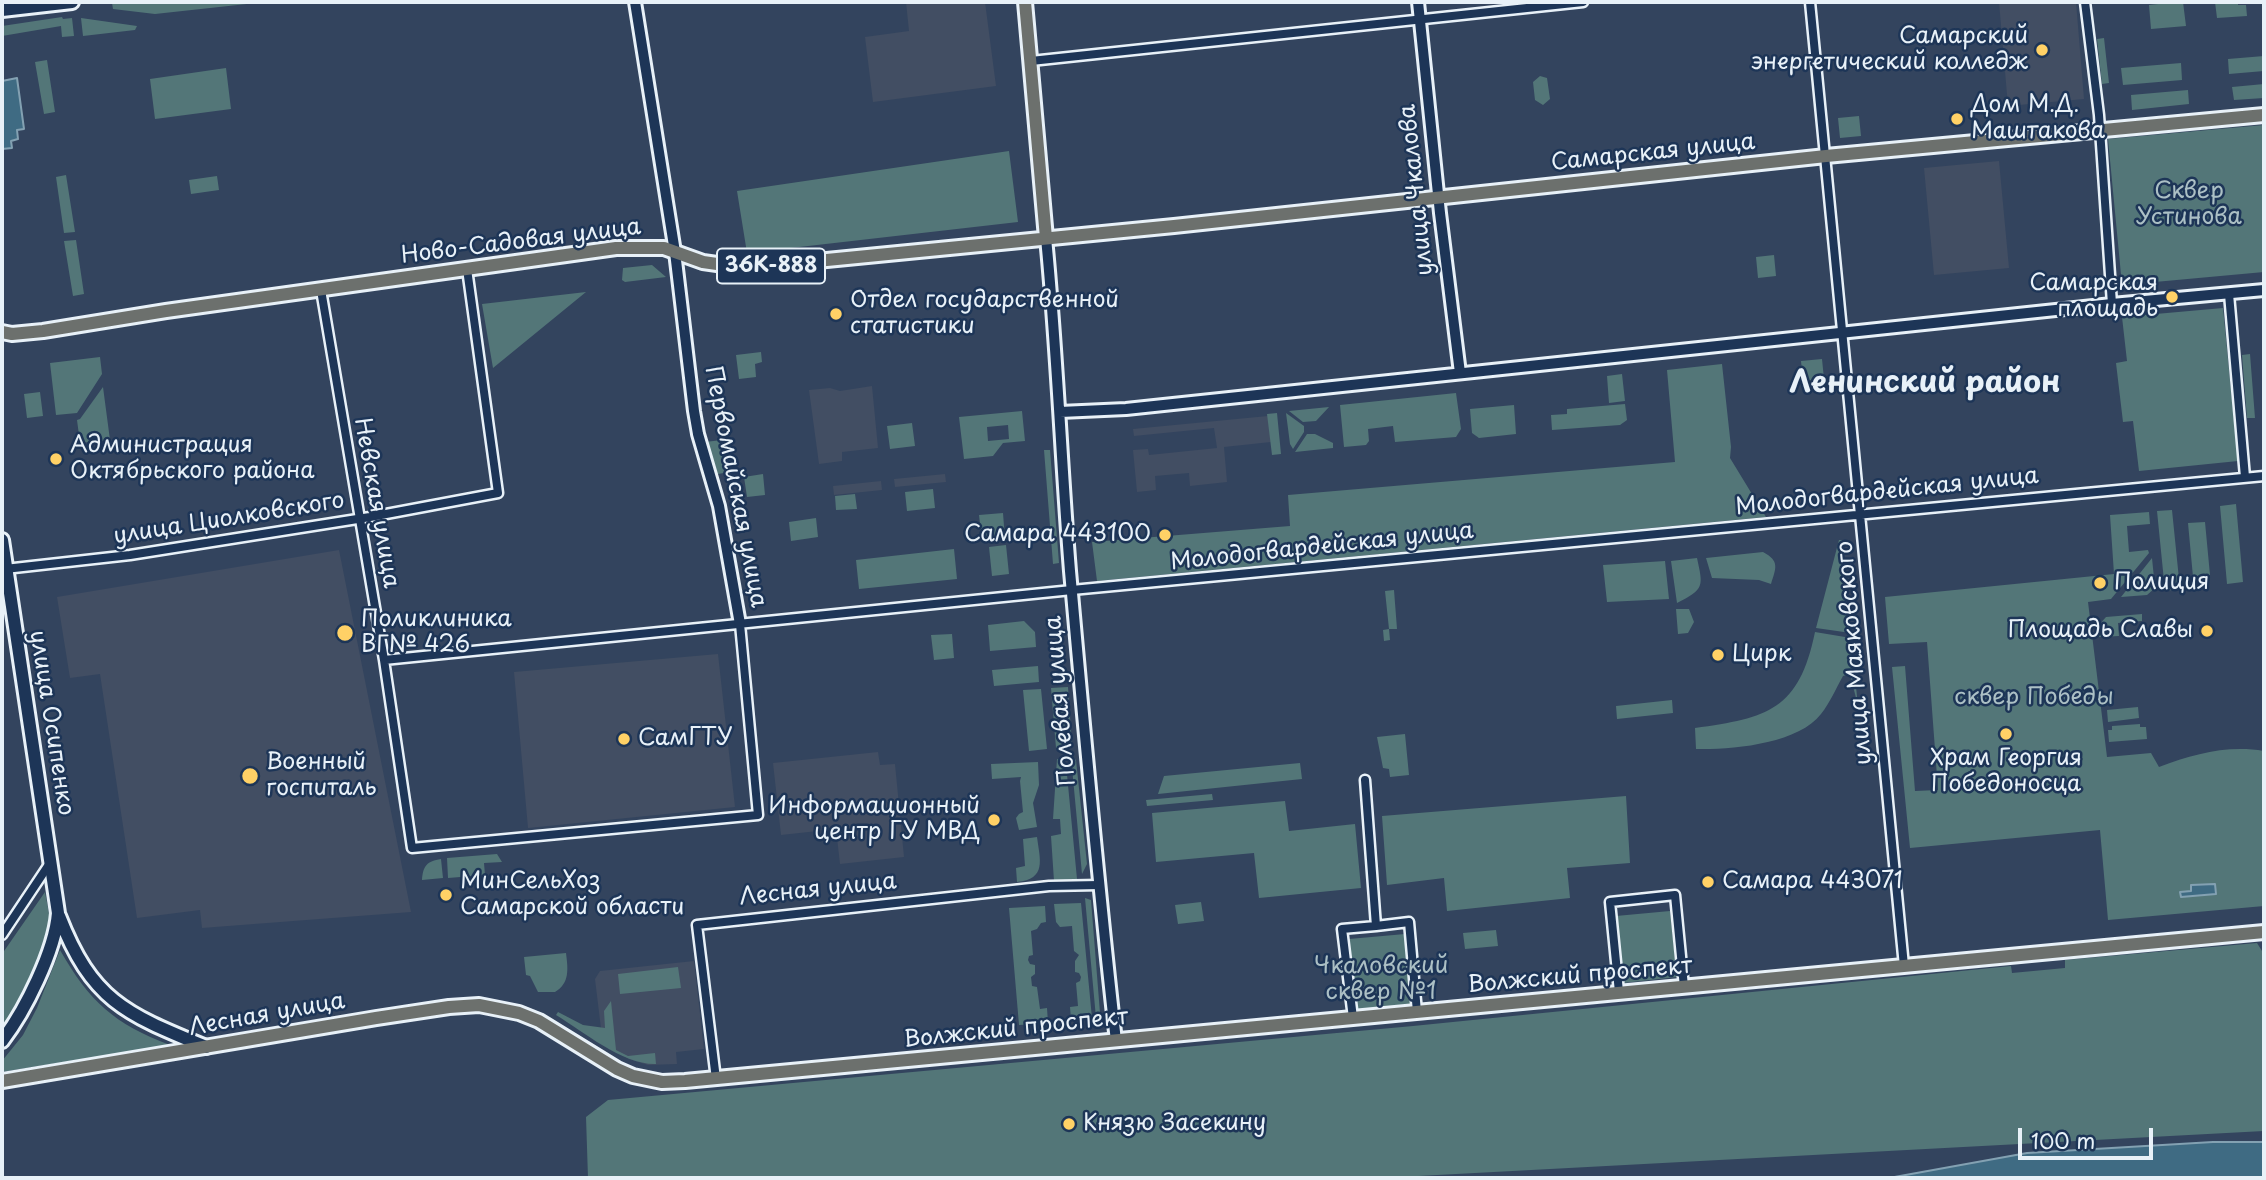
<!DOCTYPE html>
<meta charset="utf-8">
<style>
body{margin:0}
#map{position:relative;width:2266px;height:1180px;overflow:hidden;background:#33445e;font-family:"Playpen Sans",sans-serif}
canvas{display:block}
.frame{position:absolute;inset:0;border:4px solid #e8f1f8;pointer-events:none}
.scale{position:absolute;left:2018px;top:1128px;width:135px;height:32px;box-sizing:border-box;border:4px solid #e8f1f8;border-top:0;padding-left:9px;font-size:21px;line-height:24px;white-space:nowrap;color:#e8f1f8;-webkit-text-stroke:5px #1d3557;paint-order:stroke}
</style>
<div id="map">
<canvas width="2266" height="1180"></canvas>
<div class="frame"></div>
<div class="scale">100 m</div>
</div>
<script>
const ctx = document.querySelector('canvas').getContext('2d');
ctx.lineJoin = 'round';
function fillPath(path, color) {
  ctx.fillStyle = color;
  ctx.fill(path, 'evenodd');
}
function trace(path, color, width, dash) {
  ctx.strokeStyle = color;
  ctx.lineWidth = width;
  ctx.lineCap = dash ? 'butt' : 'round';
  ctx.setLineDash(dash || []);
  ctx.stroke(path);
}
function label(font, color, halo, rows, align = 'center') {
  ctx.font = font + ' "Playpen Sans",sans-serif';
  ctx.lineWidth = 5;
  ctx.setLineDash([]);
  ctx.textBaseline = 'middle';
  ctx.strokeStyle = halo;
  ctx.fillStyle = color;
  for (const [text, x, y, turn = 0] of rows) {
    ctx.save();
    ctx.translate(x, y);
    ctx.rotate((+turn || 0) * Math.PI / 180);
    ctx.textAlign = isNaN(turn) ? turn : align;
    if (halo) ctx.strokeText(text, 0, 0);
    ctx.fillText(text, 0, 0);
    ctx.restore();
  }
}
fillPath(new Path2D(`
 M906 2H985L996 86 873 102 865 37 909 31Z
 M1999 2H2076L2084 99 2008 106Z
 M1999 161 2009 268 1934 275 1924 168Z
 M872 386 878 448 842 452V461L819 464 809 390 830 388 840 391Z
 M1268 416 1271 442 1224 447 1227 482 1190 486 1189 473 1155 476 1156 490 1137 492 1133 450 1148 449 1149 455 1217 448 1214 428 1134 436 1133 429Z
 M945 474 946 482 895 487 894 479Z
 M881 481 882 490 834 495 833 486Z
 M339 550 411 912 202 928 200 910 137 918 100 674 70 678 57 597Z
 M718 654 735 807 528 828 514 672Z
 M878 752 880 765 895 764 904 857 840 864 836 829 781 835 773 763Z
 M694 961 704 1049 676 1052 677 1064 648 1065 629 1059 603 1045 595 979 600 971Z`), '#424e63');
fillPath(new Path2D(`
 M126 2H265L155 14 113 9 112 3Z
 M2158 2H2183L2186 26 2151 29 2149 5 2158 4Z
 M2215 2H2238V5H2246L2247 16 2217 18Z
 M62 17 63 19 72 18 74 36 62 37 61 26 2 36V26Z
 M81 18 137 26 135 30 83 36Z
 M2104 38 2109 83 2102 84 2097 39Z
 M2264 56V71L2229 74 2228 59Z
 M47 60 55 112 44 114 35 62Z
 M2181 63 2182 80 2123 85 2121 68Z
 M226 68 231 109 155 119 150 79Z
 M1540 76 1547 78 1550 99 1543 105 1535 100 1533 82Z
 M2264 84V98L2234 100 2232 87Z
 M2188 90 2189 104 2132 110 2131 95Z
 M1859 116 1861 136 1840 138 1838 118Z
 M2264 125V272L2122 285 2108 139Z
 M1009 151 1018 222 747 253 737 191Z
 M66 175 75 232 64 233 56 177Z
 M217 176 219 190 191 194 189 180Z
 M76 240 84 294 73 296 64 241Z
 M1774 255 1776 276 1758 278 1756 257Z
 M652 265 666 277 625 282 622 280 623 268Z
 M586 292 493 368 482 304Z
 M2223 308 2238 461 2139 471 2133 421 2123 422 2116 363 2127 361 2122 317Z
 M761 352 762 362 755 364 756 377 739 379 736 355Z
 M2250 354 2255 418H2247L2242 355Z
 M100 357 102 374 77 413 56 415 50 363Z
 M1822 359 1824 379 1803 381 1801 361Z
 M1722 364 1731 447 1730 458 1766 517 1097 581 1092 542 1290 526 1288 495 1675 462 1667 370Z
 M1622 374 1625 401 1609 403 1607 376Z
 M103 387 110 440 80 443 77 420 80 419Z
 M40 392 43 416 27 418 24 394Z
 M1456 393 1461 429 1456 437 1395 442 1393 426 1368 429 1369 441 1366 445 1344 447 1340 405Z
 M1625 404 1627 420 1620 425 1552 430 1551 415 1567 414V409Z
 M1514 405 1516 434 1479 438 1472 433 1470 409Z
 M1329 407 1316 421 1303 422 1289 411Z
 M1022 411 1025 441 1003 443 993 456 964 459 959 417ZM1008 425 1009 439 988 441 987 427Z
 M1277 413 1281 454 1272 455 1267 414Z
 M1286 413 1304 426V432L1293 449 1290 444Z
 M912 423 915 446 890 449 887 426Z
 M1307 434H1315L1333 443V448L1295 452Z
 M730 439 734 471 713 475 705 442Z
 M1044 450H1050L1059 563 1053 564Z
 M763 474 765 495 747 497 744 477Z
 M933 489 935 508 907 511 905 492Z
 M855 494 857 509 836 510 835 496Z
 M2236 504 2243 582 2227 584 2220 506Z
 M2172 510 2180 589 2165 591 2157 511Z
 M2149 512 2150 524 2127 526 2129 552 2148 550 2149 553 2111 599 2088 602 2107 757 2151 753 2159 767C2194 754 2227 745 2264 751V906L2108 920 2100 830 1910 848 1892 667 1905 666 1915 791 1938 790 1927 642 1889 644 1885 597 2114 574 2110 515Z
 M1003 513 1005 539 982 541 979 515Z
 M816 518 818 537 791 541 789 522Z
 M2205 522 2210 575 2193 577 2188 523Z
 M1839 540H1843L1851 633 1816 628Z
 M1006 545 1009 574 992 576 989 547Z
 M954 549 957 579 859 589 856 560Z
 M1763 552C1780 561 1776 568 1771 584L1759 580 1712 578 1706 558Z
 M1697 558C1703 586 1705 589 1677 603L1671 561Z
 M2152 558 2155 588 2147 595 2121 597Z
 M1665 561 1669 599 1607 602 1603 565Z
 M1394 590 1397 629H1389L1390 640 1384 641 1383 630 1389 629 1385 591Z
 M1676 609H1689L1694 622 1688 633 1678 634Z
 M2142 614V621L2118 623 2119 636 2099 637 2098 626 2106 617Z
 M1024 621 1035 632 1036 647 990 651 988 625Z
 M1815 632 1851 638 1858 706 1850 674 1843 676C1836 688 1830 703 1821 714 1798 744 1731 750 1696 749L1695 728C1768 718 1799 710 1815 632Z
 M952 634 954 658 934 660 931 635Z
 M1038 666 1039 682 994 686 992 670Z
 M1068 687 1072 747 1056 748 1051 688Z
 M1041 689 1047 749 1029 751 1023 690Z
 M1672 700 1673 713 1617 719 1616 706Z
 M2138 707 2139 718 2108 722 2107 710Z
 M2140 724V727H2146L2147 739 2109 742 2108 730H2112V726Z
 M1405 734 1409 775 1390 777 1389 769 1383 768 1377 737Z
 M1071 757 1076 760 1087 864 1082 874Z
 M1057 759 1062 760 1066 764 1077 879 1054 881 1051 836 1061 834 1060 819H1053Z
 M1038 762 1039 785 1033 803 1037 827 1019 830 1016 818 1019 814 1023 812 1020 781 1021 777 992 779 991 764Z
 M1300 763 1302 779 1158 794 1164 776Z
 M1212 794 1213 800 1147 806 1146 800Z
 M1626 796 1630 863 1567 868 1570 898 1447 911 1444 878 1387 885 1382 816Z
 M1285 801 1289 831 1355 824 1361 888 1259 898 1254 853 1156 862 1152 813Z
 M1037 837C1040 860 1047 879 1017 882L1016 868 1025 866 1023 839Z
 M497 854 502 862 484 863 485 875 448 878 447 858Z
 M441 859 443 878 422 880C423 866 427 861 441 859Z
 M45 892C47 903 50 915 50 926 47 957 19 1007 2 1033V954Z
 M1085 898 1091 900 1100 1013 1096 1018Z
 M1201 902 1204 921 1178 924 1175 905Z
 M1081 903 1092 1018 1071 1020 1070 1007 1078 1006 1076 983 1080 981 1081 977 1079 973 1075 972V961L1079 955 1074 951 1072 926 1060 927 1056 922 1054 904Z
 M1045 906 1046 922 1041 923 1037 929 1031 931 1033 955 1029 956 1028 960 1030 964 1035 965V974L1031 977 1032 986 1037 987 1040 1009 1047 1008 1048 1023 1019 1025 1009 908Z
 M1670 911 1677 977 1623 983 1616 916Z
 M1496 930 1498 946 1465 949 1463 933Z
 M1405 934 1412 1007 1356 1012 1349 939Z
 M2257 943 2262 951H2264V1131L1381 1178H588L586 1117 608 1100 1413 1026 2011 966 2012 973 2065 968V960Z
 M60 950C89 1001 114 1024 170 1045L2 1072V1061L23 1035 37 1008Z
 M566 953C568 969 570 983 555 992H538L530 976 526 975 524 957Z
 M678 967 681 988 620 994 618 974Z
 M611 1001 616 1050 628 1056 655 1053 656 1064C623 1065 584 1032 556 1015L558 1012 583 1025 605 1028 604 1011Z`), '#537678');
const water = new Path2D(`
 M17 78 24 129 17 130 18 139 11 141 12 148 2 149V81Z
 M2215 884 2216 894 2181 897 2180 892 2191 891V885Z
 M2213 1142H2264V1178H1889L2027 1153Z`);
fillPath(water, '#3f6b83');
trace(water, '#83a1b2', 2);
const minor = new Path2D(`
 M1810 2 1904 966
 M2085 2 2099 115 2112 304
 M1031 61 1583 2
 M321 290 384 660 412 848 758 815 740 624
 M2229 294 2245 477
 M5 569 130 555 370 517 498 493 467 269
 M384 660 1072 590 2264 476
 M1365 780 1376 926 1409 922 1417 1012
 M2 935 50 863
 M1619 992 1610 902 1675 895 1684 987
 M1353 1018 1342 929 1376 926
 M716 1079 697 925 1049 886 1099 885`);
const tertiary = new Path2D(`
 M635 2 675 252 694 411 698 434 719 506 740 624
 M1418 2 1440 213 1460 373
 M1046 238C1057 349 1061 460 1070 571 1084 728 1098 884 1116 1041
 M1060 412 1126 409 2112 304 2264 290`);
const secondary = new Path2D(`
 M2 10 72 2
 M2 540 58 913C55 951 25 1011 2 1041
 M59 916C92 1001 126 1014 206 1047`);
const primary = new Path2D(`
 M1025 2 1046 238
 M2 332 12 334 43 331 166 311 616 248H664L703 262 745 268 1174 226 1826 156 2264 115
 M2 1081 376 1018 449 1007 479 1005 519 1013 539 1021 617 1069 633 1076 662 1082 685 1081 2264 932`);
trace(minor, '#e8f1f8', 13);
trace(tertiary, '#e8f1f8', 16);
trace(secondary, '#e8f1f8', 18);
trace(primary, '#e8f1f8', 18);
trace(minor, '#1d3557', 8);
trace(tertiary, '#1d3557', 10);
trace(secondary, '#1d3557', 12);
trace(primary, '#6c706d', 12);
for (const [x, y, r, color] of [
 [2042,50,7,"#ffd166"],
 [1957,119,7,"#ffd166"],
 [2172,297,7,"#ffd166"],
 [836,314,7,"#ffd166"],
 [56,459,7,"#ffd166"],
 [1165,535,7,"#ffd166"],
 [2100,583,7,"#ffd166"],
 [2207,631,7,"#ffd166"],
 [345,633,9,"#ffd166"],
 [1718,655,7,"#ffd166"],
 [2006,734,7,"#ffd166"],
 [624,739,7,"#ffd166"],
 [250,776,9,"#ffd166"],
 [994,820,7,"#ffd166"],
 [1708,882,7,"#ffd166"],
 [446,895,7,"#ffd166"],
 [1069,1124,7,"#ffd166"]
]) {
  const dot = new Path2D();
  dot.arc(x, y, r, 0, 2 * Math.PI);
  ctx.fillStyle = color;
  ctx.fill(dot);
  trace(dot, '#1d3557', 2.5);
}
for (const [x, y, w] of [
 [771,266,108]
]) {
  const box = new Path2D();
  box.roundRect(x - w / 2, y - 17.5, w, 35, 5);
  ctx.fillStyle = '#1d3557';
  ctx.fill(box);
  trace(box, '#e8f1f8', 2);
}
label('bold 21px', '#e8f1f8', null, [
 ["36К-888",771,266]
]);
label('23px', '#e8f1f8', '#1d3557', [
 ["Самарский",2028,37,"right"],
 ["энергетический колледж",2028,63,"right"],
 ["Дом М.Д.",1971,106],
 ["Маштакова",1971,132],
 ["Самарская",2158,284,"right"],
 ["площадь",2158,310,"right"],
 ["Отдел государственной",850,301],
 ["статистики",850,327],
 ["Администрация",70,446],
 ["Октябрьского района",70,472],
 ["Самара 443100",1151,535,"right"],
 ["Полиция",2114,583],
 ["Поликлиника",361,620],
 ["ВГ№ 426",361,646],
 ["Площадь Славы",2193,631,"right"],
 ["Цирк",1732,655],
 ["СамГТУ",638,739],
 ["Храм Георгия",2006,759,"center"],
 ["Победоносца",2006,785,"center"],
 ["Военный",266,763],
 ["госпиталь",266,789],
 ["Информационный",980,807,"right"],
 ["центр ГУ МВД",980,833,"right"],
 ["МинСельХоз",460,882],
 ["Самарской области",460,908],
 ["Самара 443071",1722,882],
 ["Князю Засекину",1083,1124]
], 'left');
label('23px', '#e8f1f8', '#1d3557', [
 ["Самарская улица",1653,153,-6],
 ["улица Чкалова",1417,190,-96],
 ["Ново-Садовая улица",521,242,-7],
 ["Первомайская улица",735,487,79],
 ["Молодогвардейская улица",1887,492,-6],
 ["Невская улица",376,503,80],
 ["улица Циолковского",229,519,-9],
 ["Молодогвардейская улица",1322,547,-6],
 ["улица Маяковского",1855,653,-95],
 ["Полевая улица",1061,701,-95],
 ["улица Осипенко",51,723,81],
 ["Лесная улица",818,890,-6],
 ["Волжский проспект",1580,976,-5],
 ["Лесная улица",267,1015,-10],
 ["Волжский проспект",1016,1029,-6]
]);
label('23px', '#acc0c5', '#1d3557', [
 ["Сквер",2189,192],
 ["Устинова",2189,218],
 ["сквер Победы",2034,698],
 ["Чкаловский",1381,967],
 ["сквер №1",1381,993]
]);
label('bold 30px', '#e8f1f8', '#1d3557', [
 ["Ленинский район",1925,384]
]);
</script>
